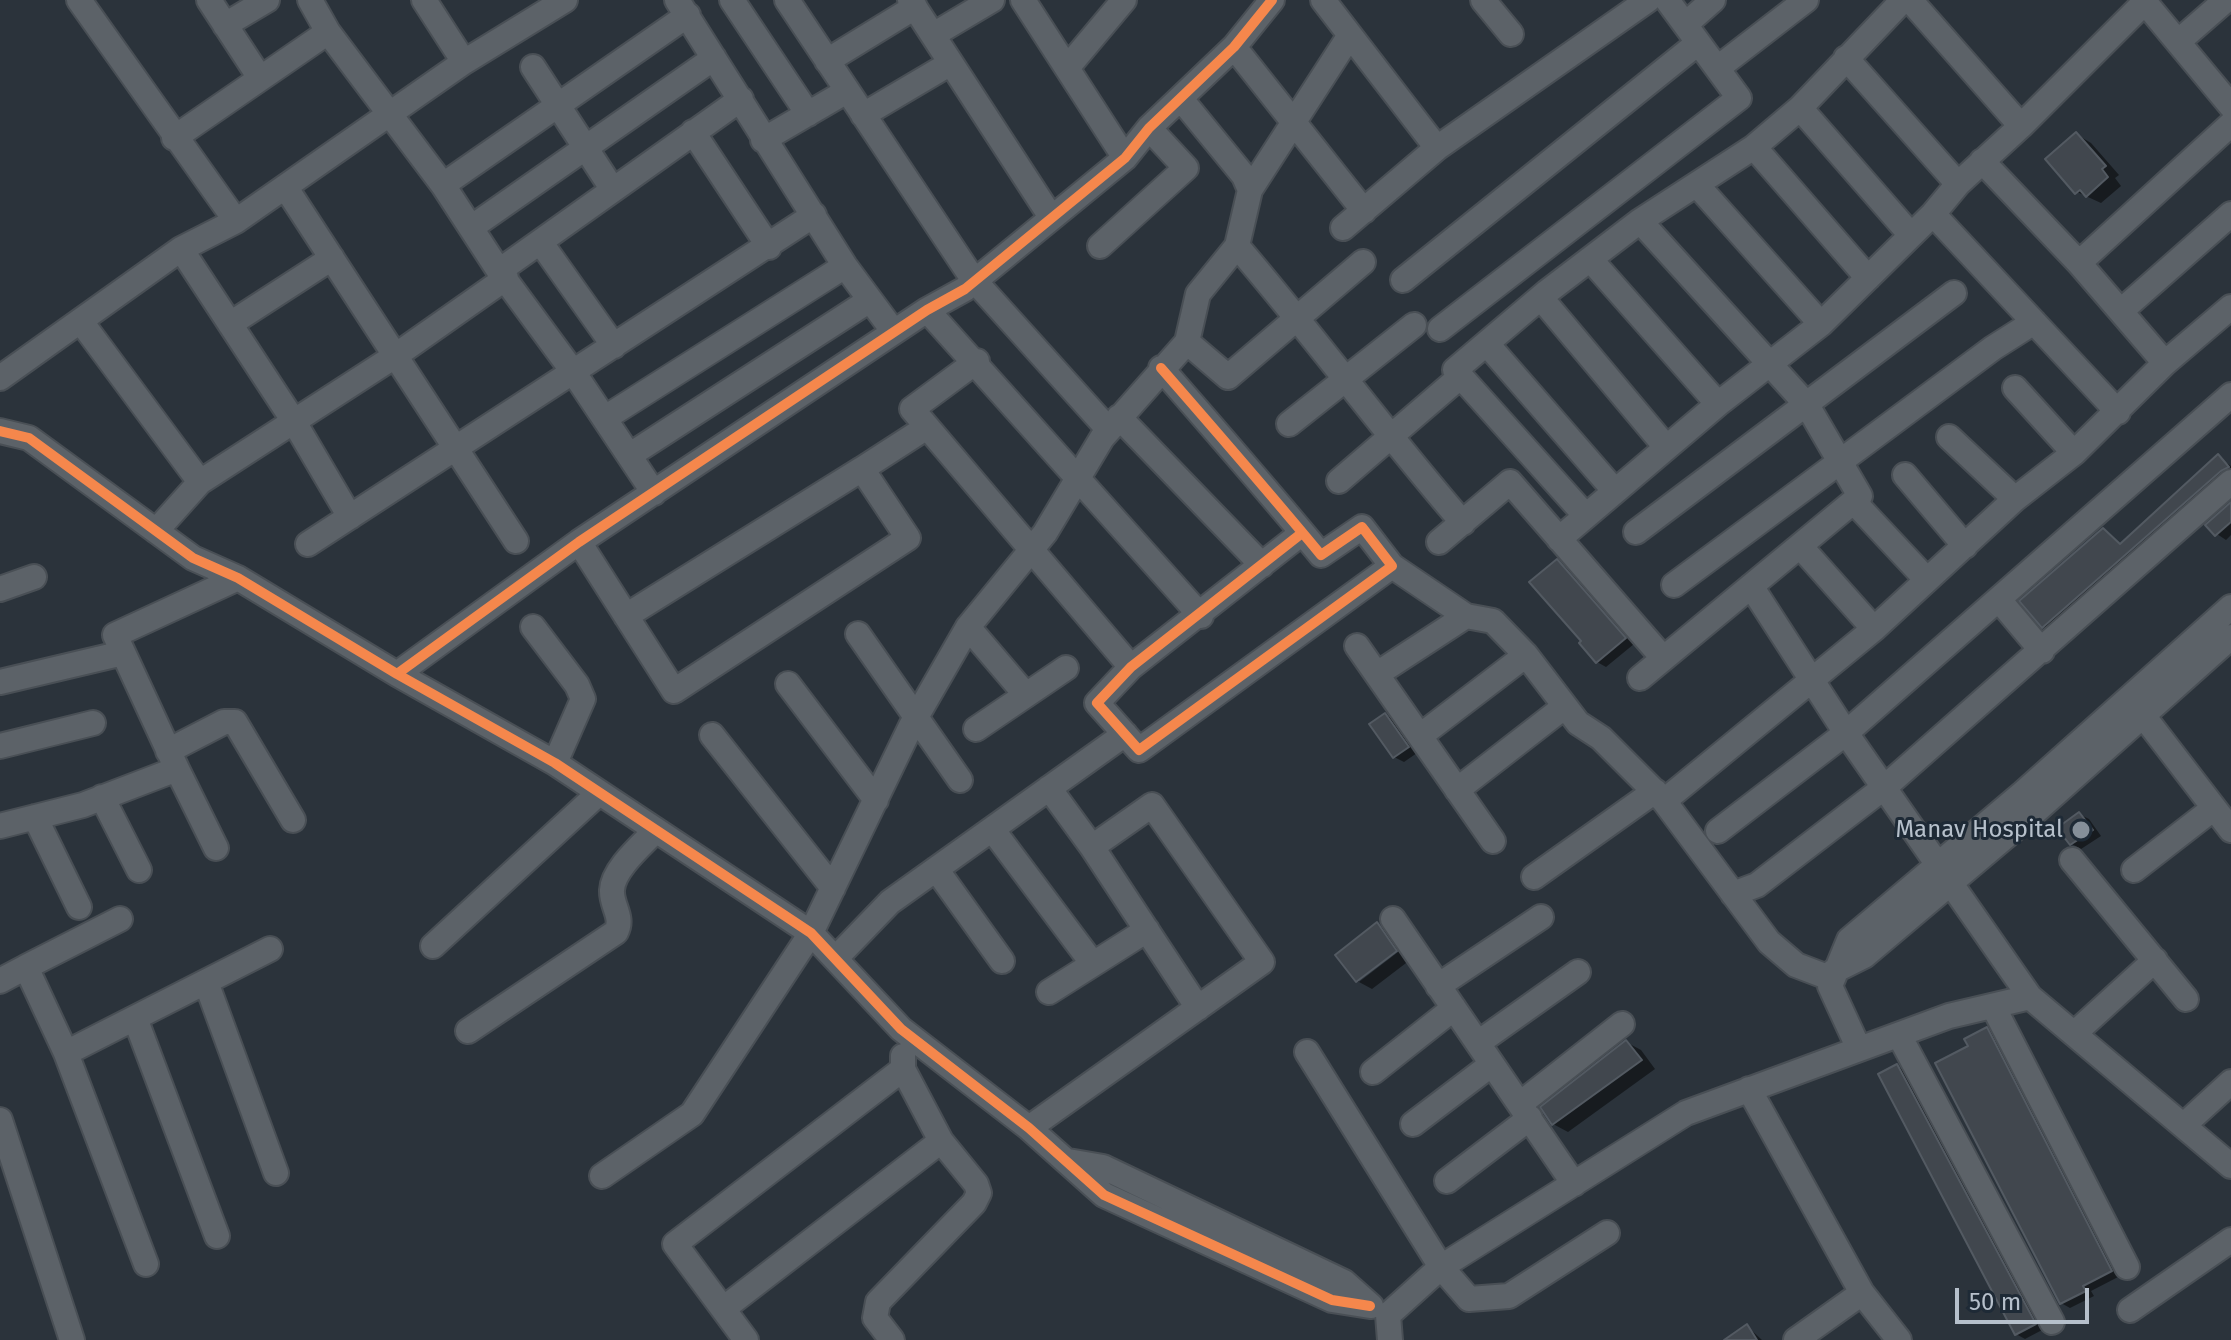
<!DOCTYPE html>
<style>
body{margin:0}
#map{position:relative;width:2231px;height:1340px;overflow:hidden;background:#2b333b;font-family:"Fira Sans",sans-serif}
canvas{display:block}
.scale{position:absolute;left:1955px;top:1288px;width:134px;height:36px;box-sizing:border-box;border:4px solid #b6c0cb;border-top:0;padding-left:10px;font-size:24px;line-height:28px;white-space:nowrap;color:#b6c0cb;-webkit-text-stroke:6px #1e2a36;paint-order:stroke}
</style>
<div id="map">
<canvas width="2231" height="1340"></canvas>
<div class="scale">50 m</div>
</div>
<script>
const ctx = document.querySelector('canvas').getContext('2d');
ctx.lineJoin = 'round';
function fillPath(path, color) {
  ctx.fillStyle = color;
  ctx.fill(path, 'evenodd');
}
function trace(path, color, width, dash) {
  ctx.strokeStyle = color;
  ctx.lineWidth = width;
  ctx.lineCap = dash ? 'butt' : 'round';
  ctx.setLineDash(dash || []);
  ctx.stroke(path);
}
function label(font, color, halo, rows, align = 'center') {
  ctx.font = font + ' "Fira Sans",sans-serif';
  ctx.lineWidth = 6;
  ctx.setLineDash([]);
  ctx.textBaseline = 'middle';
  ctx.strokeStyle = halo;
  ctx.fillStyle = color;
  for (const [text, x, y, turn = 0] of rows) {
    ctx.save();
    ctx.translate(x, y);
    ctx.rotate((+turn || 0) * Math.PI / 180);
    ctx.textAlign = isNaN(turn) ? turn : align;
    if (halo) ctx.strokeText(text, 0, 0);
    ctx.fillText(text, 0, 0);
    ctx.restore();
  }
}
fillPath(new Path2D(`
 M2076 134 2091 143 2119 175 2115 178 2121 186 2101 203 2077 192Z
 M2218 457 2231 466V475L2053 632 2044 627 2022 601 2103 530 2122 545Z
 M2231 505V535L2226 540 2217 534Z
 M1557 561 1566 567 1634 644 1606 667 1597 662 1584 641Z
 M1385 715 1395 720 1417 753 1404 762 1394 757Z
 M2079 814 2089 819 2101 836 2081 849 2072 844Z
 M1377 925 1391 933 1400 946 1359 977V982L1357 981Z
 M1402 949 1410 960 1372 989 1359 982Z
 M1987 1029 1996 1034 2120 1276 2091 1291 2094 1296 2070 1308 2061 1303 1971 1047Z
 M1626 1042 1641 1050 1655 1069 1568 1132 1553 1124Z
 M1897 1066 1906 1071 2044 1329 2025 1339 2016 1334Z
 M1747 1326 1762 1340H1727Z`), '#0007');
const building = new Path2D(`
 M2076 132 2106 166 2102 169 2108 177 2086 197 2080 190 2075 194 2045 159Z
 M2218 454 2229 467 2221 471 2042 628 2019 601 2103 528 2120 544Z
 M2231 502V522L2215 536 2205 525Z
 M1557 559 1626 638 1596 663 1579 643 1581 641 1529 582Z
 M1385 713 1409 747 1393 758 1369 724Z
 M2079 812 2093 830 2070 845 2057 828Z
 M1377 922 1397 951 1356 982 1335 955Z
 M1987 1027 2112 1271 2083 1286 2086 1291 2060 1304 1935 1063 1968 1046 1964 1039Z
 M1626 1040 1642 1060 1552 1125 1540 1107Z
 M1897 1064 2036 1324 2015 1335 1878 1074Z
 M1747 1324 1757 1340H1724Z`);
fillPath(building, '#41474e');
trace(building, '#535a62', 2);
const minor = new Path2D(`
 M79 0 236 221
 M209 0 260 78
 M310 0 328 32 443 185 499 271 574 373 654 493
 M424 0 464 62
 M677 0 845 266 894 332
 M732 0 808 114
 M787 0 973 279 1109 430
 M910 0 1051 217
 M1023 0 1125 158
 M1323 0 1437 148
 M1483 0 1511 34
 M2143 0 2231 106
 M1687 23 1713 0
 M225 25 267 0
 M933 35 992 0
 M2179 41 2226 0
 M1234 47 1364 211
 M1846 58 1958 184
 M827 61 915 7
 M533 67 613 190
 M1719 67 1806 0
 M1067 68 1124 0
 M1181 99 1244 176 1250 190 1237 246C1315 337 1385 433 1463 523
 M1800 108 1910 234
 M863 115 951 63
 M2021 126 2144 3
 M693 132 769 247
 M174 138 328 32
 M763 140 847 91
 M1754 147 1868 278
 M1982 161 2079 263 2165 363
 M443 185 688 15
 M1697 185 1821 324
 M286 188 516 541
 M1250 190 1350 35
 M1933 214 2118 412
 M472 227 714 58
 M1343 228 1437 148 1648 0
 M541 243 614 346
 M1100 246 1186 168 1149 128
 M1237 246 1198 294 1187 342 1228 377 1363 262
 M181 249 293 420 350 517
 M1590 259 1718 404
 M2079 263 2231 124
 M499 271 741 99
 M1403 280 1698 43
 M1541 298 1666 447
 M927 310 1201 616
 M2121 311 2231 214
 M82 323 200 482
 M230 324 332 258
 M1440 329 1739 98 1667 0
 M1487 344 1614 490
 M977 361 912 409 1131 667
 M1161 368C1215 430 1269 492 1321 555L1362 527 1392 566 1139 750 1097 703 1131 667 1302 533
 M0 378 181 249 236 221 464 62 565 0
 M2015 388 2074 453
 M1119 417 1262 565
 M605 418 845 266
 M1289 424 1414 325
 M0 431 29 438 193 558 238 578 397 674 555 763 811 933 901 1029 1029 1128 1104 1195 1332 1300 1370 1306
 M1949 437 2015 499
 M630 455 870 300
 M862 469 927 427
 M1905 475 1965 546
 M1339 481 1461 376
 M1855 503 1927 580
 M1585 515 1455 370 1547 292 1640 221 1754 147 1800 108 1903 0
 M156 531 200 482 395 356 506 278
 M1636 532 1954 293
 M1559 539 1718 404 1821 324 1933 214 1958 184 2021 126 1910 0
 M579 542 674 691 908 538 862 469 626 616
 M1439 542 1510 482 1663 658
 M308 544 814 215
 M1800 546 1874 629
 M1392 566 1466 616 1493 621 1526 655 1578 723 1601 738 1664 801 1769 942 1796 965 1830 978
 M1674 585 1993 348 2034 322
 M1751 586 1846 733 2030 997 2231 1166
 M0 589 34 577
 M2000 601 2042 651
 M533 627 577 685 583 699 555 763
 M968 627 1026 695
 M858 634 960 780
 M1357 646 1493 841
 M397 674 579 542 927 310 965 289 1125 158 1149 128 1234 47 1272 0
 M1377 674 1466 616
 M1640 678 1860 496 1807 405 1640 221
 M0 682 123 653
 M788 684 876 800
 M2135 705 2231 830
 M976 729 1066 668
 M712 735 833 888
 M1420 736 1526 655
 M0 746 93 723
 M168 751 224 722H235L293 820
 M177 769 216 848
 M1457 790 1564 707
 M102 797 139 870
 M1664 801 1874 629 2015 499 2074 453 2165 363 2231 307
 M35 817 79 907
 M0 826 83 805 177 769 115 635 238 578
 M992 829 1093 964
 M1718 831 1846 733 2231 395
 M1092 847 1198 1008
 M2072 860 2186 999
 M936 869 1002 961
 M2134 870 2214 808
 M1534 877 1655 791
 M1733 894 1757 885 1886 786 2231 482
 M1393 919 1574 1184
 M433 946 599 793
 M836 958 890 902 1125 734
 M26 967 120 919
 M1834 971 1864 956 2037 810 2231 637
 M0 981 26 967 66 1053 270 949
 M206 982 276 1173
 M1438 986 1541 917
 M1049 992 1147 930
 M1993 1006 2127 1267
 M135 1018 217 1236
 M468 1031 616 932C624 917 611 906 612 890 613 869 642 845 656 830
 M2076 1032 2155 960
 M1899 1035 2052 1322
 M1478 1043 1578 972
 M1859 1049 1830 986 1849 940 2023 793 2231 607
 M1307 1052 1441 1267 1469 1299 1509 1296 1607 1233
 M66 1053 146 1264
 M1373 1072 1454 1008
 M1749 1089 1862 1293 1899 1340
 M1520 1104 1622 1024
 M0 1120 72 1340
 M1413 1124 1492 1064
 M2184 1125 2231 1082
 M1029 1128 1262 962 1152 805 1092 847 1049 788
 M1068 1161 1103 1167 1344 1282 1371 1306
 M602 1176 692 1114 811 933 911 726 968 627 1045 533 1102 438 1187 342
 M1447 1181 1530 1118
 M723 1309 941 1141
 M2130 1310 2231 1240
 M746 1340 675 1244 903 1069
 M892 1340 875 1318 878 1302 974 1203 979 1193 976 1184 941 1141 903 1069V1056
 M1390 1340 1388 1315 1441 1267 1686 1113 1949 1016 2030 997
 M1796 1340 1862 1293`);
trace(minor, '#494f55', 28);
trace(minor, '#5c6268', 24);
trace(new Path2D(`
 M1161 368C1215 430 1269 492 1321 555L1362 527 1392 566 1139 750 1097 703 1131 667 1302 533
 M0 431 29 438 193 558 238 578 397 674 555 763 811 933 901 1029 1029 1128 1104 1195 1332 1300 1370 1306
 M397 674 579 542 927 310 965 289 1125 158 1149 128 1234 47 1272 0`), '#f5874c', 10);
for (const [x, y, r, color] of [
 [2081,830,10,"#858f99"]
]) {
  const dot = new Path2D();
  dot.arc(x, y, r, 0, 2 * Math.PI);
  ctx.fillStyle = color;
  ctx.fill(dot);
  trace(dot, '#1e2a36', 3);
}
label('24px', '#b6c0cb', '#1e2a36', [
 ["Manav Hospital",2063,830]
], 'right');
</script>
